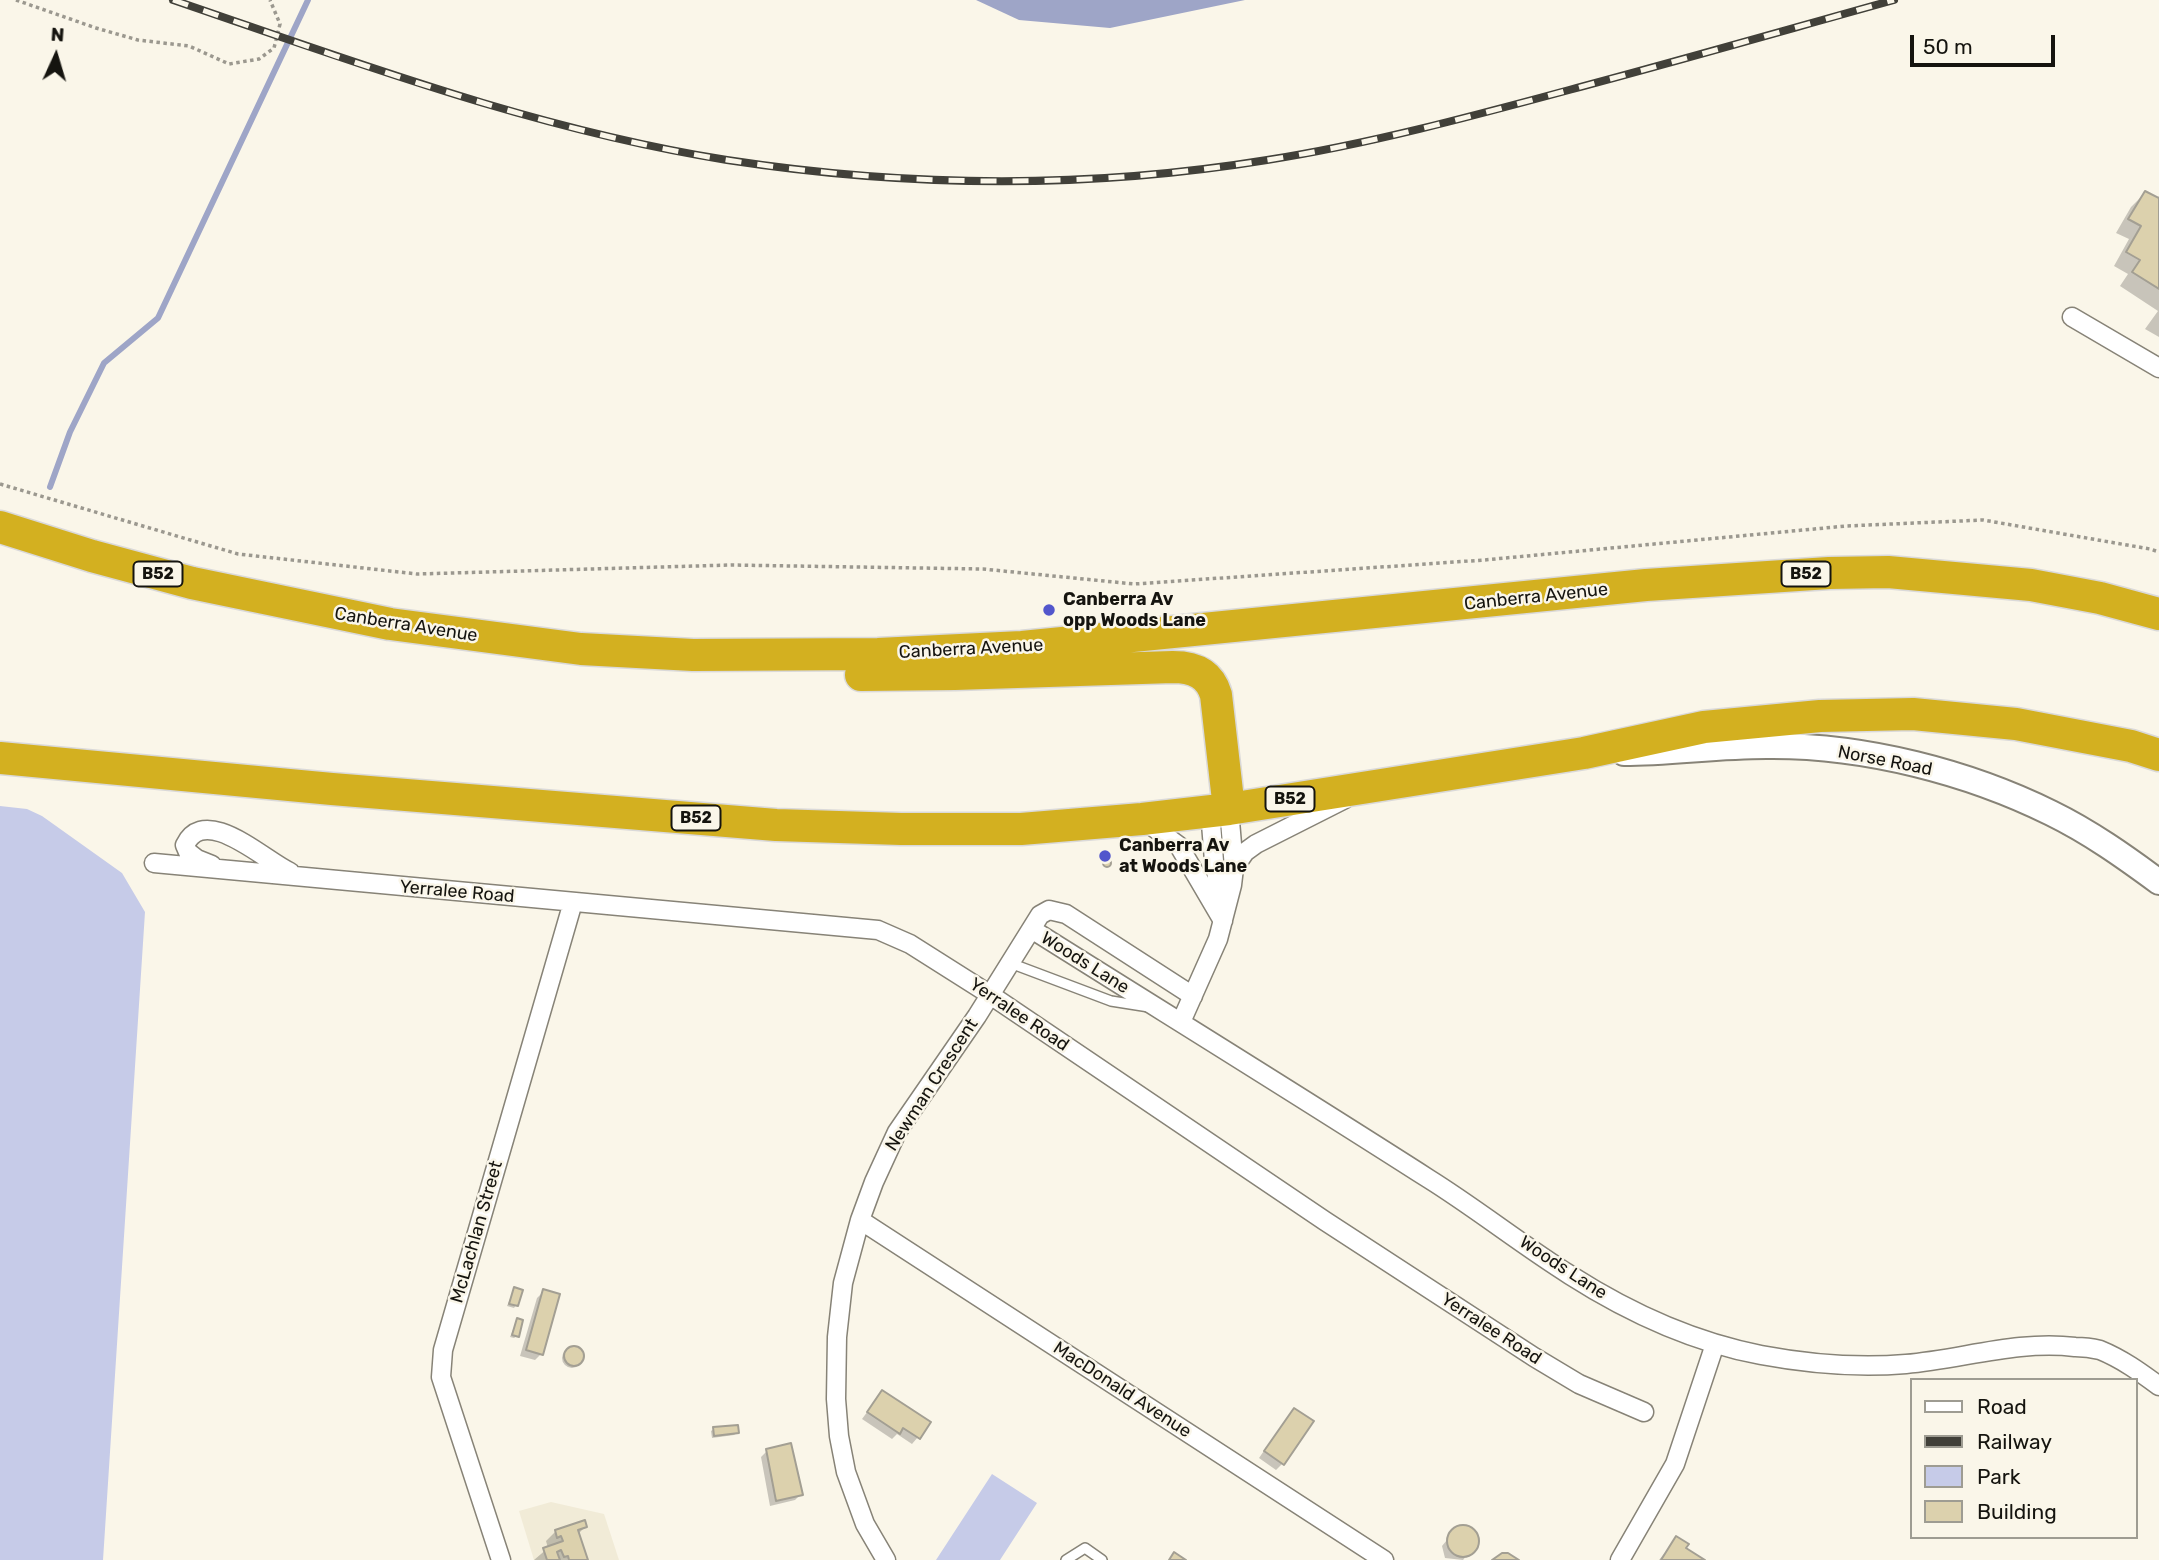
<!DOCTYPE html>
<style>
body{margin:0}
#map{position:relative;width:2159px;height:1560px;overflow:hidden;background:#faf6e9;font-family:Rubik,sans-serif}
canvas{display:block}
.legend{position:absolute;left:1910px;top:1378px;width:228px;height:161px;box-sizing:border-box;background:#faf6e9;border:2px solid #9e9c92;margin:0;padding:9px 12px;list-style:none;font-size:21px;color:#15140f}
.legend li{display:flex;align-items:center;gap:14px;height:35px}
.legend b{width:35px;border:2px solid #9e9c92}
.north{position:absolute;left:21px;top:21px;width:70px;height:70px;-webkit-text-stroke:5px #faf6e9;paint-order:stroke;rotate:4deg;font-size:19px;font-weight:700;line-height:28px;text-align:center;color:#15140f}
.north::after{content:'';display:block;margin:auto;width:24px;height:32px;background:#15140f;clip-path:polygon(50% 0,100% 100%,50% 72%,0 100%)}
.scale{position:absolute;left:1910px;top:35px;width:145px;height:32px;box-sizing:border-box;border:4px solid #15140f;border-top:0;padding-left:9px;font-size:21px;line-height:24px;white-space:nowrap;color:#15140f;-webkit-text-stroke:5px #faf6e9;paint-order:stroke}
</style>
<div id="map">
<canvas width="2159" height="1560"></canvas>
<ul class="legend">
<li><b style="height:9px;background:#fff"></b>Road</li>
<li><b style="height:9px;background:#414039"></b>Railway</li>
<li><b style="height:19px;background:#c6cbe8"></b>Park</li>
<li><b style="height:19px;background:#dcd1ad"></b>Building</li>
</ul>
<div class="north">N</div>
<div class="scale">50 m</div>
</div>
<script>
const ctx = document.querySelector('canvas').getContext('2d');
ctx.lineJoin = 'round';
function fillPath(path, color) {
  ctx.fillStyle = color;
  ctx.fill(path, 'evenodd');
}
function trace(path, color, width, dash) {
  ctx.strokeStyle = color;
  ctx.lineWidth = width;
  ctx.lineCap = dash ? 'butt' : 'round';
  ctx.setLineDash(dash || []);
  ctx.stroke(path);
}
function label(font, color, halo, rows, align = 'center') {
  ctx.font = font + ' Rubik,sans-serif';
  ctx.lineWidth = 5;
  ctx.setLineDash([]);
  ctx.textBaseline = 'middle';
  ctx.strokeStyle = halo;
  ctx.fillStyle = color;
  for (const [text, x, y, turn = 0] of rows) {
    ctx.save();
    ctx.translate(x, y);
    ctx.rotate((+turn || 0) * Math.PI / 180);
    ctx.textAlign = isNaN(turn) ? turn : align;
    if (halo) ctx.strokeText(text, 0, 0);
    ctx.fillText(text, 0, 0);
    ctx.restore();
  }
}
fillPath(new Path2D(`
 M551 1502 604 1514 619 1560H534L519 1511Z`), '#f1ebd7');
fillPath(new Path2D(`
 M0 806 27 809 42 816 122 873 145 912 103 1560H0Z
 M992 1474 1037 1503 1000 1560H936Z`), '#c6cbe8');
fillPath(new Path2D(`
 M976 0H1245L1110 28 1019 20Z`), '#9ea5c7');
fillPath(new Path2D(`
 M2145 193 2155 200 2159 196V337L2145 329 2158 311 2120 286 2128 274 2114 266 2129 239 2116 233 2131 207Z
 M514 1289 516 1305 514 1308 507 1306Z
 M544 1291 541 1354 535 1360 520 1356 537 1298Z
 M517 1320V1336L514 1338 510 1337Z
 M562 1358a10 10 0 1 1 20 0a10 10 0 1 1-20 0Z
 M882 1392 918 1437 912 1444 897 1434 892 1439 862 1419Z
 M1288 1416 1282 1464 1276 1470 1259 1458Z
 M714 1429 737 1433 734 1435 712 1438 711 1431Z
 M767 1451 801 1494 795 1500 770 1506 761 1457Z
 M585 1527 578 1534 587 1560H534L548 1548 546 1541 556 1531Z
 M1462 1527 1473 1532 1477 1543 1463 1560 1445 1558 1442 1546 1456 1529Z
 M1677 1538 1684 1548 1702 1560H1659Z`), '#0003');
trace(new Path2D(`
 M50 487 70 432 104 363 158 318 308 0`), '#9ea5c7', 6);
const building = new Path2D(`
 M2145 191 2159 198V289L2132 272 2140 260 2126 252 2141 226 2128 219Z
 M1103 863a4 4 0 1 1 8 0a4 4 0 1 1-8 0Z
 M514 1287 523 1290 518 1306 509 1304Z
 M543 1289 560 1294 543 1355 526 1350Z
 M517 1318 523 1320 519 1337 512 1335Z
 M564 1356a10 10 0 1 1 20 0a10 10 0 1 1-20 0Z
 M882 1390 931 1422 920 1439 903 1428 900 1434 867 1412Z
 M1294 1408 1314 1421 1284 1465 1264 1451Z
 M738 1425 739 1433 714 1436 713 1427Z
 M791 1443 803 1495 776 1501 766 1449Z
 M585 1520 587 1527 578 1530 588 1560H569L568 1556 564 1557 561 1550 557 1552 560 1560H547L543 1548 563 1541 561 1536 557 1538 555 1530Z
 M1447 1541a16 16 0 1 1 32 0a16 16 0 1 1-32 0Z
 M1676 1536 1689 1544 1686 1548 1705 1560H1661Z
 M1174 1552 1186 1560H1169Z
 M1502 1553H1508L1519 1560H1492Z`);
fillPath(building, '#dcd1ad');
trace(building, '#a39f93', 2);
const lane = new Path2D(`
 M1010 963 1111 1001 1149 1007
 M1066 1560 1085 1548 1102 1560`);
const street = new Path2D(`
 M2072 317 2159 368
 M1210 811 1214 861 1223 908
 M1145 821 1179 846 1223 921
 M154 863 878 930 910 944 989 994 1325 1221 1534 1357 1579 1384 1644 1412
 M212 865 197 859 188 852 185 845C205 803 265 861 290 872
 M1234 868 1245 852 1256 844 1345 799
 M1033 930C1165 1013 1298 1095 1429 1179 1477 1209 1522 1245 1570 1275 1628 1312 1693 1342 1761 1355 1809 1364 1858 1368 1906 1364 1963 1359 2018 1340 2075 1347 2083 1347 2092 1348 2100 1350 2122 1359 2140 1372 2159 1386
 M1181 1022 1218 939 1232 885 1234 868 1229 809
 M860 1220 1384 1560
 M501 1560 441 1377 443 1350 573 902
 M886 1560 865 1524 846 1472 839 1436 836 1399 837 1337 843 1283 860 1220 874 1182 897 1132 977 1016 1040 915 1049 910 1066 914 1193 996
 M1620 1560 1675 1464 1715 1344`);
const secondary = new Path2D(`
 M1624 753C1673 753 1723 745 1773 746 1866 746 1968 772 2051 813 2090 832 2125 857 2159 882`);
const highway = new Path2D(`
 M0 527 92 556 192 583 390 624 581 649 693 655 878 654 1022 647 1646 585 1829 573 1888 572 2031 585 2100 598 2159 614
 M861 675 955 674 1173 667C1194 667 1210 674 1216 695L1229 809
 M0 758 332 789 776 825 901 829H1021L1142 819 1229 809 1584 753 1704 727 1820 716 1913 714 2016 724 2131 746 2159 755`);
trace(lane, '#878377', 12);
trace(street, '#878377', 21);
trace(secondary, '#878377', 28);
trace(highway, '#dad9d9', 35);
trace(new Path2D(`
 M16 0 96 28 138 40 189 46 229 64 259 59 274 48 280 24 270 0
 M0 484 238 554 417 574 731 565 983 569 1134 584 1484 560 1846 526 1983 520 2150 549 2159 552`), '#9b988f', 3.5, [3.5, 3.5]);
trace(lane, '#fff', 9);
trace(street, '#fff', 18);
trace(secondary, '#fff', 24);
trace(highway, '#d3b020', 32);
const rail = new Path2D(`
 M173 0C355 62 537 130 727 160 905 187 1089 189 1267 160 1369 144 1469 117 1569 90 1678 61 1786 30 1894 0`);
trace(rail, '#414039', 8);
trace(rail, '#faf6e9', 5, [16]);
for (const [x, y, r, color] of [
 [1049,610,7,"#5256cc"],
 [1105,856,7,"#5256cc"]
]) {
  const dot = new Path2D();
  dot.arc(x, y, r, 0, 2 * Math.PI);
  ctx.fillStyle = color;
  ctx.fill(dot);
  trace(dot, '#faf6e9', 2.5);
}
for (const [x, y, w] of [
 [158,574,49],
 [1806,574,49],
 [1290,799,49],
 [696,818,49]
]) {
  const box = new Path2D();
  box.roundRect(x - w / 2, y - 12.5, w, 25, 5);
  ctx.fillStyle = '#faf6e9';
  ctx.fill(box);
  trace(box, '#15140f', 2);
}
label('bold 16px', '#15140f', null, [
 ["B52",158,574],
 ["B52",1806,574],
 ["B52",1290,799],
 ["B52",696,818]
]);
label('18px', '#15140f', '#faf6e9', [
 ["Canberra Avenue",1536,597,-6],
 ["Canberra Avenue",406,625,9],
 ["Canberra Avenue",971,649,-3],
 ["Norse Road",1885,761,11],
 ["Yerralee Road",457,892,5],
 ["Woods Lane",1085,963,32],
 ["Yerralee Road",1019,1015,34],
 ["Newman Crescent",932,1085,-57],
 ["McLachlan Street",477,1232,-74],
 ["Woods Lane",1563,1268,33],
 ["Yerralee Road",1491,1329,33],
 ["MacDonald Avenue",1122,1390,33]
]);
label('bold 18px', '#15140f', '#faf6e9', [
 ["Canberra Av",1063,600],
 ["opp Woods Lane",1063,621],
 ["Canberra Av",1119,846],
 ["at Woods Lane",1119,867]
], 'left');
</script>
